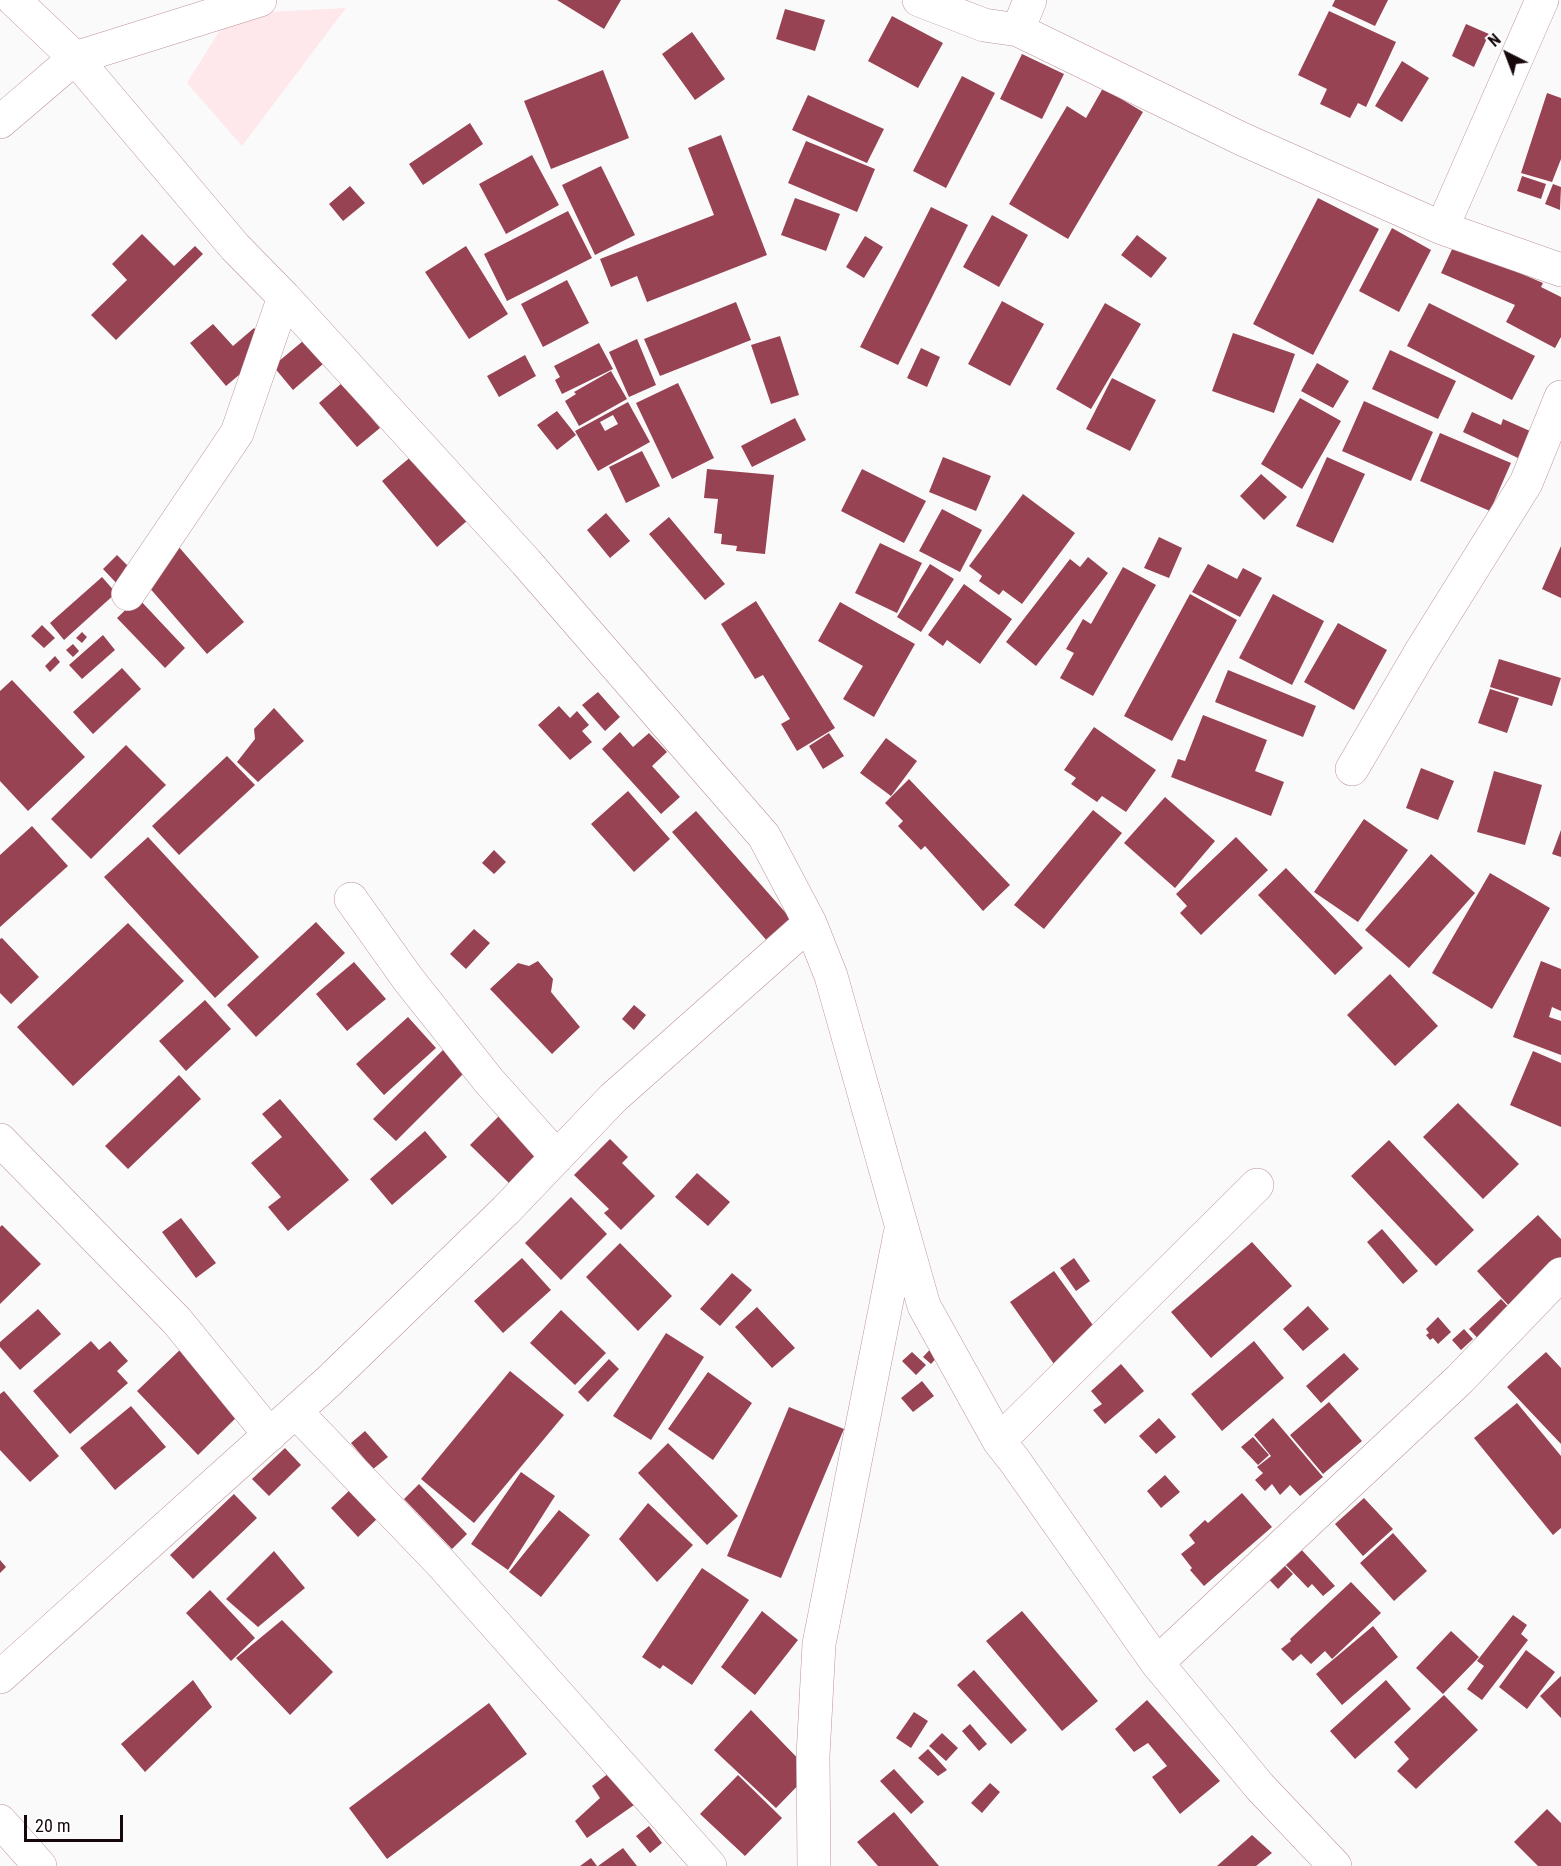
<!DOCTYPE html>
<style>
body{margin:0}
#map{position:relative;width:1561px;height:1866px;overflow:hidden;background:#fafafa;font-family:"Roboto Condensed",sans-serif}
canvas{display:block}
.north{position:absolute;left:1477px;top:24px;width:60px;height:60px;-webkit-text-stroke:4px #fff;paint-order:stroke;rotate:318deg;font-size:16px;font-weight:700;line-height:24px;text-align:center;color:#16080a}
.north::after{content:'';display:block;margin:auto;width:21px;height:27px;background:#16080a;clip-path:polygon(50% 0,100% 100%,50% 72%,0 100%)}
.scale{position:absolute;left:24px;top:1815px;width:99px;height:27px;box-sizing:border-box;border:3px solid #16080a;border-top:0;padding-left:8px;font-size:18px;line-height:21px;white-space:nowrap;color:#16080a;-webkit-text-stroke:4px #fff;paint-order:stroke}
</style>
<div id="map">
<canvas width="1561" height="1866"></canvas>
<div class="north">N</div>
<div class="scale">20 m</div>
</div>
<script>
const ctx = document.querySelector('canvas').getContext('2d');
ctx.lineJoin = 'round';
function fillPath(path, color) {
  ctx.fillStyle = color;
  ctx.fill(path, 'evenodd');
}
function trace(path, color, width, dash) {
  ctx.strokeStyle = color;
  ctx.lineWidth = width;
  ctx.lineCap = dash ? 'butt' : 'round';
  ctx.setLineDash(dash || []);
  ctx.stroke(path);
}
fillPath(new Path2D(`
 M346 8 242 146 187 83 230 14Z`), '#fee8eb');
fillPath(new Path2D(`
 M557 0H621L604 29Z
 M1335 0H1388L1375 26 1332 6Z
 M785 9 825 20 815 51 776 39Z
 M1329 11 1396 42 1366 107 1358 103 1350 118 1320 104 1327 89 1298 75Z
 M892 16 943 43 918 88 868 61Z
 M1466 24 1489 34 1474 67 1452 56Z
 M692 32 725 79 695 100 662 54Z
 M1022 54 1064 74 1042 119 1000 99Z
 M1402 61 1429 78 1402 122 1375 106Z
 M603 70 629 138 551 169 524 101Z
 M962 76 995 93 946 188 913 171Z
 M1103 88 1143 112 1068 239 1009 204 1067 106 1086 118Z
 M1547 93 1561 98V159L1552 182 1521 173Z
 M808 95 884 129 867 163 792 130Z
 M470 123 483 144 423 185 409 164Z
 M721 135 767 255 647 302 637 276 611 287 600 259 714 215 688 148Z
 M806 141 875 169 857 212 788 183Z
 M532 155 559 205 506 234 479 184Z
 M601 166 635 235 595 255 562 185Z
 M1522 176 1546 184 1541 199 1517 191Z
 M1553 184 1561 187 1560 210 1545 204Z
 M350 186 365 203 343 221 329 204Z
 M795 198 840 214 826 251 781 235Z
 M1318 198 1379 229 1313 355 1253 324Z
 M931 207 968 225 898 365 860 347Z
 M568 211 592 258 507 301 484 254Z
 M992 215 1028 235 999 287 963 267Z
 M1392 228 1431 250 1399 312 1359 291Z
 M142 234 174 266 195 246 203 254 116 340 91 315 127 280 112 264Z
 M1137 235 1167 258 1151 278 1121 255Z
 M865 236 883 247 864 278 846 267Z
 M1454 245 1543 283 1541 287 1561 297V337L1555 348 1506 322 1515 305 1441 273Z
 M466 246 508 314 469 339 425 272Z
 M567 280 589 323 543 347 521 304Z
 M1002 301 1044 324 1010 386 968 364Z
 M736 302 751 340 660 376 644 339Z
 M1105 303 1141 324 1091 409 1056 389Z
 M1429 303 1535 356 1512 400 1407 346Z
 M213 324 233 346 254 328 271 348 226 386 190 343Z
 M1233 333 1295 354 1274 413 1212 391Z
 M780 336 799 395 771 404 751 345Z
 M637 339 656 385 629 397 609 352Z
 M303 341 323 364 293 390 273 366Z
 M599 343 613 369 562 394 555 380 560 377 554 366Z
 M921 348 940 357 927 387 907 378Z
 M1390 350 1456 381 1438 419 1372 389Z
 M525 355 536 376 499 397 487 376Z
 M1317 363 1349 381 1333 408 1301 391Z
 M611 371 627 399 579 426 565 401 576 394 574 392Z
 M1112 378 1156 400 1130 451 1086 429Z
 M342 383 380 428 357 447 319 403Z
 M678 383 714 458 672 479 636 403Z
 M1300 398 1341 421 1302 489 1261 464Z
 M1364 401 1433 432 1411 481 1342 451Z
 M628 402 650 442 598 471 575 431ZM613 415 618 424 605 431 600 422Z
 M557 411 576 435 557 450 537 425Z
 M1472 412 1501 425 1503 419 1530 431 1518 458 1463 432Z
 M795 418 806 440 752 467 741 446Z
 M1440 433 1511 463 1490 511 1420 481Z
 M642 451 660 486 626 503 609 467Z
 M413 455 468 520 437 547 382 481Z
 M943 457 991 476 976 511 929 492Z
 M1327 457 1365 474 1333 543 1296 526Z
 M707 469 774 475 765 554 736 551 737 546 721 544 722 534 714 533 718 499 704 498Z
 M862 469 926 501 904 543 841 511Z
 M1261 474 1287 497 1264 520 1240 496Z
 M1023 494 1075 533 1022 604 1003 590 999 595 979 581 982 576 969 566Z
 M942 509 982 530 960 572 919 551Z
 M606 513 630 541 610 558 587 530Z
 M669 517 725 584 705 600 649 534Z
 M1159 537 1182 548 1169 578 1144 568Z
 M880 543 922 563 897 613 855 593Z
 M178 546 244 622 207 654 141 578Z
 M1561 546V598L1542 589Z
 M117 555 136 574 121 588 103 569Z
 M1088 557 1108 573 1036 666 1006 642 1070 559 1080 567Z
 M930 564 954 579 921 632 897 617Z
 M1208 564 1237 579 1243 568 1262 578 1240 617 1192 592Z
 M1123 567 1156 585 1093 696 1060 678 1074 653 1066 649 1083 619 1091 624Z
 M102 577 116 593 64 640 50 623Z
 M964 584 1012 619 980 664 947 640 943 646 928 635Z
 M1190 594 1237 620 1172 741 1124 716Z
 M1273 594 1324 621 1292 685 1239 658Z
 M138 598 185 648 165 668 117 618Z
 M756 601 835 728 797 751 781 724 790 719 763 675 755 679 721 624Z
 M840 602 915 644 874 717 843 699 863 666 818 641Z
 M1338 623 1387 650 1354 710 1304 682Z
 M42 625 55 638 44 648 31 636Z
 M82 632 87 637 82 643 76 638Z
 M103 635 115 650 82 679 69 665Z
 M73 644 79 651 73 657 66 650Z
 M55 656 60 662 50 672 45 666Z
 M1499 659 1561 678 1552 706 1490 687Z
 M122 668 141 689 93 734 73 712Z
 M1228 670 1316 706 1303 737 1215 702Z
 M12 680 85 757 28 811 0 781V691Z
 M1490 689 1519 698 1507 733 1478 723Z
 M598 692 620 717 605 731 582 705Z
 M559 706 570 718 577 711 589 725 582 731 592 742 570 760 538 725Z
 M274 708 304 741 258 782 237 762 255 739 254 729Z
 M1203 715 1267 740 1255 771 1284 782 1271 816 1171 777 1178 759 1185 761Z
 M1094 727 1156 770 1126 812 1102 796 1097 802 1071 784 1076 778 1064 770Z
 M620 732 633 747 649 733 667 752 652 766 680 797 661 814 602 749Z
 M829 733 844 756 823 769 809 746Z
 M886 738 917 761 891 796 860 773Z
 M126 745 166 785 91 859 51 819Z
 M227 756 255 785 179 855 152 826Z
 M1421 768 1454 781 1438 820 1406 808Z
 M1494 771 1542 785 1525 845 1477 832Z
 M909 779 1010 885 983 911 925 846 921 850 898 826 903 821 885 803Z
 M628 791 670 839 634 872 591 824Z
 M1165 797 1215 841 1175 888 1124 843Z
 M1093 810 1122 833 1044 929 1014 905Z
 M696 811 792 920 768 942 672 832Z
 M1364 819 1408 850 1358 922 1314 892Z
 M32 826 68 866 0 927V855Z
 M1561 830V857L1552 854Z
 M148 837 259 957 215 998 104 877Z
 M1236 837 1268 870 1201 935 1180 913 1187 906 1176 894Z
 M494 850 506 862 494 874 482 863Z
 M1431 854 1475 893 1409 968 1365 930Z
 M1286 868 1363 948 1335 975 1258 895Z
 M1490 873 1550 908 1492 1009 1432 973Z
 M316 922 345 953 256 1037 227 1005Z
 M128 923 184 981 73 1086 17 1027Z
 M474 929 490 943 466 969 450 954Z
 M2 938 39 977 11 1004 0 993V939Z
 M538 961 553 979 551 992 580 1027 552 1054 490 989 518 963 529 966Z
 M1541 961 1561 969V1011L1552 1007 1549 1017 1561 1021V1055L1513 1037Z
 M354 962 386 999 347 1031 316 994Z
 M1390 974 1438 1026 1395 1066 1347 1015Z
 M205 1000 231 1029 186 1071 159 1041Z
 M634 1005 646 1015 634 1030 622 1019Z
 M408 1017 436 1048 384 1095 356 1064Z
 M444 1049 466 1071 396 1141 373 1119Z
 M1533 1051 1561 1063V1127L1510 1105Z
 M179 1075 201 1099 128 1169 105 1146Z
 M280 1099 349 1180 288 1231 268 1207 281 1197 251 1163 282 1137 262 1114Z
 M1458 1103 1519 1164 1483 1199 1423 1137Z
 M501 1114 540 1152 509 1183 470 1145Z
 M425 1131 447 1157 392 1205 370 1179Z
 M610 1139 628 1157 622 1163 655 1196 621 1230 604 1213 609 1209 574 1175Z
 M1389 1140 1474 1230 1436 1266 1351 1176Z
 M697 1173 730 1202 708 1226 675 1197Z
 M571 1197 607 1234 561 1280 525 1243Z
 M1538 1215 1561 1239V1263L1512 1309 1477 1271Z
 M181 1218 216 1263 196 1278 162 1232Z
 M2 1225 41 1264 0 1304V1227Z
 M1382 1229 1418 1271 1403 1284 1367 1242Z
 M1252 1242 1292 1286 1211 1358 1171 1312Z
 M620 1243 672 1296 638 1331 586 1277Z
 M522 1258 551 1290 503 1333 474 1301Z
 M1074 1258 1090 1281 1076 1291 1060 1268Z
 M1054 1271 1100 1335 1056 1367 1010 1302Z
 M732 1273 752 1290 720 1326 700 1309Z
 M1501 1299 1517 1316 1485 1346 1469 1329Z
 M1308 1306 1329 1329 1303 1351 1283 1329Z
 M757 1307 795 1348 772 1368 735 1327Z
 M38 1309 61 1334 20 1370 0 1347V1342Z
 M561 1310 606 1353 575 1385 530 1343Z
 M1438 1317 1451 1332 1438 1344 1433 1338 1430 1340 1426 1335 1429 1333 1426 1329Z
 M1464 1329 1473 1339 1461 1350 1452 1340Z
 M666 1333 704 1357 651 1440 613 1416Z
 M91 1341 99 1350 110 1341 128 1361 117 1371 128 1383 70 1434 33 1391Z
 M1254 1341 1284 1378 1222 1431 1191 1394Z
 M936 1343 944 1350 931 1364 923 1357Z
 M182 1348 243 1411 198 1455 137 1391Z
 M912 1352 926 1365 916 1375 902 1361Z
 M1546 1352 1561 1368V1444L1507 1387Z
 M1344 1353 1359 1369 1321 1403 1306 1386Z
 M609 1359 619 1369 588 1402 578 1392Z
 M1121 1364 1144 1391 1105 1424 1093 1410 1102 1404 1091 1391Z
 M510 1371 564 1415 474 1523 421 1479Z
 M708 1372 752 1403 713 1460 668 1429Z
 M922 1381 934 1396 913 1412 901 1398Z
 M4 1391 59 1456 30 1482 0 1450V1394Z
 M1329 1402 1362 1441 1323 1474 1290 1435Z
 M1517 1403 1561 1456V1528L1553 1535 1474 1438Z
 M131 1406 166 1447 115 1490 80 1448Z
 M789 1407 844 1429 781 1578 727 1556Z
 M1159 1418 1176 1437 1156 1454 1139 1436Z
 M1273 1418 1323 1477 1300 1496 1290 1485 1280 1495 1272 1484 1265 1491 1255 1480 1263 1473 1257 1467 1271 1456 1254 1435Z
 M365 1431 388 1457 373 1469 351 1443Z
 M1253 1437 1269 1455 1258 1465 1241 1447Z
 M668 1443 738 1516 707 1545 638 1473Z
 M285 1448 301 1465 269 1496 252 1479Z
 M521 1472 555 1496 508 1570 471 1544Z
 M1165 1475 1180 1492 1161 1508 1147 1491Z
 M419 1484 467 1534 452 1549 404 1499Z
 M351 1489 378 1518 358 1537 331 1508Z
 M1242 1493 1272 1527 1204 1586 1190 1570 1192 1568 1181 1554 1195 1543 1189 1535 1205 1520 1208 1523Z
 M234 1494 257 1518 193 1579 170 1555Z
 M1364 1498 1393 1529 1363 1556 1335 1524Z
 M648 1503 693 1545 657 1582 619 1539Z
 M559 1510 590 1535 541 1597 509 1572Z
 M1393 1533 1427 1571 1394 1601 1360 1563Z
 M1299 1547 1335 1586 1323 1596 1312 1584 1308 1588 1283 1562Z
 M274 1551 305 1588 258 1627 226 1599Z
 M1276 1557 1293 1574 1278 1589 1261 1571Z
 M0 1560 6 1567 0 1573Z
 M702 1568 749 1600 692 1685 663 1665 660 1669 642 1657Z
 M1351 1582 1381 1613 1332 1659 1325 1651 1311 1664 1301 1654 1293 1661 1281 1649 1291 1641 1290 1639Z
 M210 1590 255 1638 231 1661 186 1613Z
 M762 1611 798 1640 755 1695 721 1667Z
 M1022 1611 1098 1701 1062 1731 986 1641Z
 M1513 1615 1527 1625 1521 1634 1528 1640 1482 1700 1467 1689 1484 1666 1477 1661Z
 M282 1620 333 1672 290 1715 236 1658Z
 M1373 1626 1398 1657 1342 1705 1316 1674Z
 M1451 1631 1479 1657 1443 1694 1416 1668Z
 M1526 1650 1555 1672 1527 1709 1499 1687Z
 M974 1670 1027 1730 1011 1744 957 1685Z
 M1561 1676V1718L1540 1696Z
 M193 1680 212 1707 145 1772 121 1744Z
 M1386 1680 1411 1709 1355 1759 1330 1731Z
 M1444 1695 1478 1730 1416 1789 1397 1771 1409 1759 1394 1742Z
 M1147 1700 1220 1781 1180 1814 1152 1777 1167 1766 1148 1743 1134 1752 1115 1729Z
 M489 1703 527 1754 387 1859 349 1808Z
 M751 1710 811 1772 776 1808 714 1750Z
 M914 1712 928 1721 911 1748 896 1738Z
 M970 1724 987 1744 979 1751 962 1731Z
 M942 1733 958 1748 946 1761 929 1746Z
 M928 1749 947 1770 938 1776 918 1758Z
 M894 1769 924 1802 911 1814 880 1781Z
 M609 1773 634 1805 587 1838 575 1821 600 1798 592 1786Z
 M738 1775 782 1818 745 1856 700 1814Z
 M990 1783 1000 1792 982 1813 971 1803Z
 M1547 1809 1561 1823V1866H1538L1514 1842Z
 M894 1812 939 1866H878L857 1842Z
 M649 1826 662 1843 650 1853 636 1836Z
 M1252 1835 1272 1853 1256 1866H1217Z
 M623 1848 637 1866H598Z
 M591 1858 597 1866H580Z`), '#974354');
const minor = new Path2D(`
 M14 0 75 58 235 247 284 297 526 562 764 836 810 923 831 976 924 1306 999 1441 1014 1460 1157 1663 1260 1787 1335 1866
 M919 0 984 25 1018 30 1242 139 1442 228 1561 270
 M1018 30 1030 0
 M0 122 75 58 260 0
 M1442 228 1542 0
 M128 594 237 433 284 297
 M1352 769 1420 653 1526 483 1561 397
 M351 899 408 979 489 1081 557 1157
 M0 1140 177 1321 270 1435
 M296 1412 441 1563 710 1866
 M999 1441 1257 1185
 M1157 1663 1460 1379 1561 1274
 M0 1677 328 1382 506 1210 613 1098 810 923
 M0 1821 40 1866
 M814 1866 813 1756 819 1644 900 1234`);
trace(minor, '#bc9399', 34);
trace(minor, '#fff', 33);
</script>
